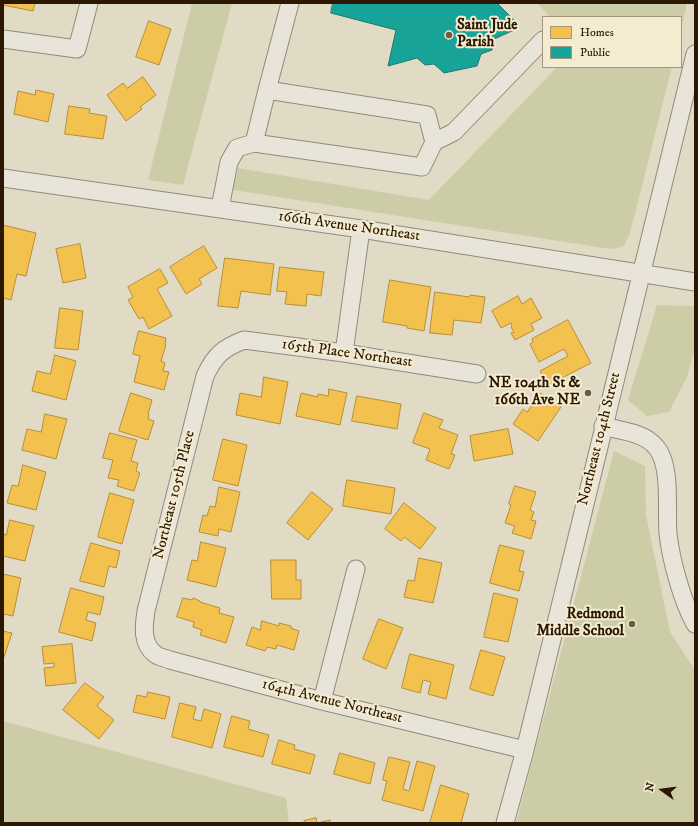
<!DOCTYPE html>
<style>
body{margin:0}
#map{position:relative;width:698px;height:826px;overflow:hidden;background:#e1dbc5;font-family:"IM FELL DW Pica",serif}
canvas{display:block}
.frame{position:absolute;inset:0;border:4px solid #2c1702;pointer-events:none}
.legend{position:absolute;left:542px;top:16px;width:140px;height:52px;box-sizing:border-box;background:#f4ecd1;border:1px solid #a4977e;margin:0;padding:5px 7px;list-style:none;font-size:12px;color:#2c1702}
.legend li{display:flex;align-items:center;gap:8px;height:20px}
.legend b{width:20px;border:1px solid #a4977e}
.north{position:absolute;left:642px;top:770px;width:40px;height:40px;-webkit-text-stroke:3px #f4ecd1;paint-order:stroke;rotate:284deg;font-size:11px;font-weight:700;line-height:16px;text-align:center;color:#2c1702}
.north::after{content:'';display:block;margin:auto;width:14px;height:18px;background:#2c1702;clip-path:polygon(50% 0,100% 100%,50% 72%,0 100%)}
</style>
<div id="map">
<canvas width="698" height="826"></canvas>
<div class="frame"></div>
<ul class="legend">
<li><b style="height:11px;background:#f2c14e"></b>Homes</li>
<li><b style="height:11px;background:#17a398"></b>Public</li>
</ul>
<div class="north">N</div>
</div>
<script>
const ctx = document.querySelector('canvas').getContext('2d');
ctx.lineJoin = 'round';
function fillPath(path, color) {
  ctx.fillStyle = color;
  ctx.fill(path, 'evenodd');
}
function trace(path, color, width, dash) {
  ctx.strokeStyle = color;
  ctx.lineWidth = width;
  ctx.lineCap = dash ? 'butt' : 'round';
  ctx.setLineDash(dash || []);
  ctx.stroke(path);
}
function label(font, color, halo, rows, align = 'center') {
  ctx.font = font + ' "IM FELL DW Pica",serif';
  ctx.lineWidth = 4;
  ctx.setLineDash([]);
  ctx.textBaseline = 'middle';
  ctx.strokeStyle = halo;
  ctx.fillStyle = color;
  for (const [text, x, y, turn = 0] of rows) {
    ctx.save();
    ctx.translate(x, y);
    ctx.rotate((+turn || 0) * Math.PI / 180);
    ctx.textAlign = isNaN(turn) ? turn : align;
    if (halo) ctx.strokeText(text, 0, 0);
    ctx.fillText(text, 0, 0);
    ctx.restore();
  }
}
fillPath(new Path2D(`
 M192 3H232L183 185 148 180Z
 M537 3H687L681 29V17H550Z
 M557 67H672L630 233 624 246 618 248 610 249 233 190 238 168 429 200Z
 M657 305 695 306V348L687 377 669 412 647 416 628 400Z
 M614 451 645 466 646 515 670 632 695 670V823H516Z
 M3 721 286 798 289 823H3Z`), '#cccda7');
const homes = new Path2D(`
 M3 3H35L33 11 3 5Z
 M149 21 171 29 159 65 136 57Z
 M143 77 156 95 140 107 142 109 126 121 107 95 123 83 127 88Z
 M36 90 54 94 48 122 14 114 18 91 35 95Z
 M69 106 90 109 89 113 107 116 103 139 65 134Z
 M3 225 36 233 26 276 17 274 11 300 3 298Z
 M80 244 86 278 63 283 56 249Z
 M204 246 217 268 199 279 202 284 186 294 170 267Z
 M225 258 274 264 270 295 241 291 238 308 218 306Z
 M280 267 324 272 321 296 307 294 306 306 285 304 287 292 277 291Z
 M160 269 168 283 157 289 172 316 149 329 143 317 139 319 128 300 133 297 128 287Z
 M390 280 431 287 424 331 407 328V326L383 322Z
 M435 292 469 297 470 295 485 297 481 323 454 320 452 335 430 333Z
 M518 296 522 304 531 298 542 318 531 324 534 330 515 340 511 333 514 332 511 327 512 326 511 323 501 328 492 311Z
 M60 308 83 311 78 350 55 348Z
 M568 320 591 363 548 385 540 371 568 356 564 349 539 362 530 344 533 342 532 339Z
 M139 331 166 338 165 345H166L161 361 165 363 163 371 169 372 164 390 134 382 140 356 133 354Z
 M55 355 76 361 66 400 32 391 37 371 50 374Z
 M264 377 288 382 280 424 236 415 240 393 261 397Z
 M329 389 347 393 340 425 296 416 301 393 318 397V394L328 396Z
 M131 393 152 400 148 414 149 415 148 419 154 421 148 440 119 431Z
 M540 393 561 407 538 441 513 424 523 409 527 412Z
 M357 396 401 404 397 429 352 421Z
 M424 413 443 420 439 428 458 435 451 454 455 455 449 469 426 460 430 449 413 443Z
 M45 414 67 419 56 459 22 450 27 429 41 432Z
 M508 429 513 454 474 461 470 436Z
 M110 433 137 440 131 461 138 463 136 471 140 473 134 491 117 486 119 480 108 478 113 460 103 458Z
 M223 439 247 445 238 486 213 480Z
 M23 465 46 472 36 510 7 503 12 485 18 486Z
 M347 480 395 488 391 514 343 506Z
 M515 486 536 492 530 510 534 512 531 520 536 521 531 539 512 533 515 526 505 523 511 505 509 504Z
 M219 487 240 492 231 532 219 529 218 536 199 532 203 515 207 516 210 506 215 507Z
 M312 492 333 509 308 540 287 523Z
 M110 493 134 500 122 544 98 537Z
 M404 503 436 528 420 549 404 537 401 541 385 529Z
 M10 520 34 526 25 561 3 556V534L6 535Z
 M201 542 226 548 216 587 187 580 192 560 197 561Z
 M91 543 120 551 116 568 109 566 104 587 80 581Z
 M500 545 524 551 519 571 524 572 519 591 490 583Z
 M419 558 442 563 433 603 404 597 408 580 414 581Z
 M271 560H296V580H301V599H272Z
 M3 574 21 578 13 616 3 614Z
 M71 588 104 597 100 615 88 612 86 620 96 623 92 641 59 632Z
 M494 593 518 599 508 642 484 637Z
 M183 598 192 600 193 598 200 601V602L220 608 219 613 234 617 226 643 200 635 202 630 193 627 194 622 177 617Z
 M379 619 403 628 386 669 363 659Z
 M262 621 279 626V623L291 626V628L299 631 294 650 277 645 276 649 267 647 265 651 246 645 252 627 260 630Z
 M3 631 12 633 3 660Z
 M72 644 76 683 46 686 44 668 54 667V663L44 664 42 647Z
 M481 650 505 657 493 696 470 689Z
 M410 654 454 665 446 699 428 694 431 682 423 680 420 693 402 688Z
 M85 683 104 697 97 706 114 720 99 739 63 710Z
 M148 692 170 697 165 719 133 712 137 695 146 697Z
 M180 703 196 707 193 719 201 721 204 709 221 714 212 748 172 737Z
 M232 716 250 721 248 729 269 735 263 757 224 747Z
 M279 740 295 745 294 749 315 755 310 774 272 764Z
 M340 753 375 763 370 784 334 774Z
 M389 757 410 762 403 789 409 791 417 761 435 766 423 811 382 800 387 781 383 780Z
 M441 785 469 794 461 823H430Z
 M316 818 317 823 330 820V823H305L304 821Z`);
fillPath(homes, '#f2c14e');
trace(homes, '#b78e37', 1);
const public = new Path2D(`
 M333 3H497L516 22 514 30 492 40V50L481 54 477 66 444 73 434 64 425 65 417 58 388 66 396 30 331 13Z`);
fillPath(public, '#17a398');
trace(public, '#1d796b', 1);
const minor = new Path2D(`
 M3 39 77 49 89 3
 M267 90 290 3
 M434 142 454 132 543 40
 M3 178 361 229 695 282
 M220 208 229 162 237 148 254 143 422 167 434 142 427 115 267 90 254 143
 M344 353 361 229
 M477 374 344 353 244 340C223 348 215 355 205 376L146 611C144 625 141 643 155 654 158 657 165 658 170 660L322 701 525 750
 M603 426C621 431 644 432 656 447 672 465 666 510 668 534 671 560 682 601 695 624
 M322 701 356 569
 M505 823 525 750 695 54`);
trace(minor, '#908a7b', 19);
trace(minor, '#e8e4d9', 17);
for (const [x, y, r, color] of [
 [449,35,4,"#6b5c46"],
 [588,393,4,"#6b5c46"],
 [632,624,4,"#6b5c46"]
]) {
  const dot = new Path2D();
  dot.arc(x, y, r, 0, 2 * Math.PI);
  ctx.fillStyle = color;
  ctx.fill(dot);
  trace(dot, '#f4ecd1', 1.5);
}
label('bold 15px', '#2c1702', '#f4ecd1', [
 ["Saint Jude",457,26,"left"],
 ["Parish",457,43,"left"],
 ["NE 104th St &",580,384],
 ["166th Ave NE",580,401],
 ["Redmond",624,615],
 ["Middle School",624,632]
], 'right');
label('15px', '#2c1702', '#f4ecd1', [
 ["166th Avenue Northeast",349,227,8],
 ["165th Place Northeast",347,354,8],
 ["Northeast 104th Street",600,439,-76],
 ["Northeast 105th Place",175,495,-76],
 ["164th Avenue Northeast",332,702,14]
]);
</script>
